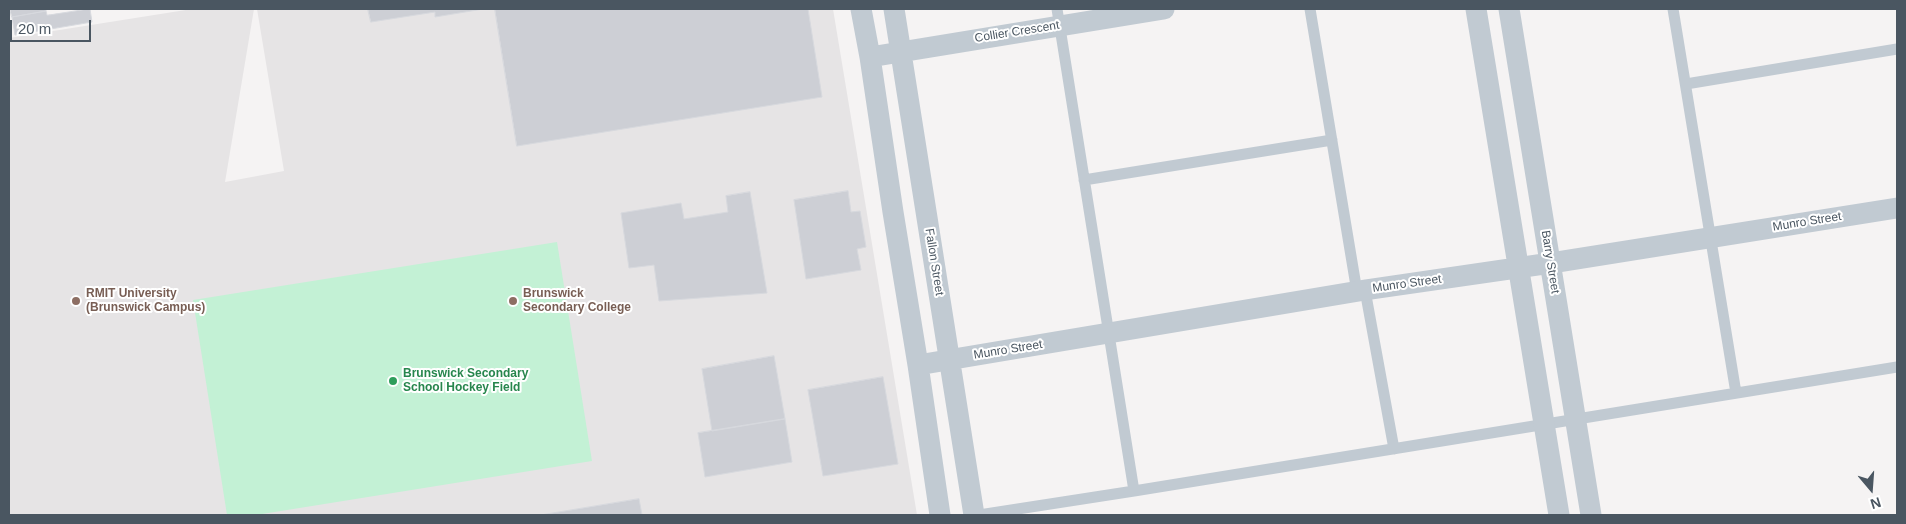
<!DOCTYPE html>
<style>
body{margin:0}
#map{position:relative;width:1906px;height:524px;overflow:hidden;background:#f5f3f3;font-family:Arial,sans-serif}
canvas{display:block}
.frame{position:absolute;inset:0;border:10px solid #4a5661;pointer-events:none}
.north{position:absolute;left:1846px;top:464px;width:50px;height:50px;-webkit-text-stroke:4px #fff;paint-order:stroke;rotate:162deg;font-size:14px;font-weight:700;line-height:20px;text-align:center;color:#4a5661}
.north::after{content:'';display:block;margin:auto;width:18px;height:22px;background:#4a5661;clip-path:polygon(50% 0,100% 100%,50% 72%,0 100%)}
.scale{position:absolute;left:10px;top:20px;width:81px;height:22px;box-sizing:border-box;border:2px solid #4a5661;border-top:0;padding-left:6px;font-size:15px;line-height:18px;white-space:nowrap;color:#4a5661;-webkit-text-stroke:4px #fff;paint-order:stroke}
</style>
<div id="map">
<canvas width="1906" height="524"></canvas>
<div class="frame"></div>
<div class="north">N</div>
<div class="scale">20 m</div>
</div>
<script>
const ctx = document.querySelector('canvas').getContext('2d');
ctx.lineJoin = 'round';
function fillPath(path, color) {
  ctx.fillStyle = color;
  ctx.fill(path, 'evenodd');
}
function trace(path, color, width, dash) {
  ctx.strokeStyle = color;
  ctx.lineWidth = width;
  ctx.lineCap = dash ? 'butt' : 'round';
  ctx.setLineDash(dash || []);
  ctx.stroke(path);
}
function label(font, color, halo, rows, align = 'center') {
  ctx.font = font + ' Arial,sans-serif';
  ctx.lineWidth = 4;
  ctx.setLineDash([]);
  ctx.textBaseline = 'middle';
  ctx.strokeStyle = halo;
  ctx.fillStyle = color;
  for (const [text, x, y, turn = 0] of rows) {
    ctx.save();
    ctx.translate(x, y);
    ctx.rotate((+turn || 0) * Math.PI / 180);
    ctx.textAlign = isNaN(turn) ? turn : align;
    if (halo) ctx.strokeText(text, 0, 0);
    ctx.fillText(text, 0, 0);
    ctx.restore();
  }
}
fillPath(new Path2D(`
 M192 9H254L225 182 284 171 257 9H833L917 515H9V38Z`), '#e6e4e5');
fillPath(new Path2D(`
 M557 242 592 461 256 515H227L193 300Z`), '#c3f1d5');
const building = new Path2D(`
 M10 9H46V11L12 17Z
 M90 9 92 22 15 35 12 17 46 11 47 15Z
 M368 9H483L435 17V12L371 22Z
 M495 9H808L822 97 517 146Z
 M848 191 851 212 860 211 866 247 857 249 861 270 806 279 794 200Z
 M750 192 767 293 659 301 654 265 629 268 621 213 681 203 684 219 728 212 726 196Z
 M774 356 785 419 712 431 702 369Z
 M883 377 898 464 823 476 808 390Z
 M785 419 792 462 705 477 698 433Z
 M639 499 642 515H541Z`);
fillPath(building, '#cdcfd5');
trace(building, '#d7d9de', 1);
trace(new Path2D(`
 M1057 9 1134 491 1897 367
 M1310 9 1357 292
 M1673 9 1736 393
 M1686 84 1897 49
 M1084 180 1332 140
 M1365 290 1394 449
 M979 515 1134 491`), '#c1cad2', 11);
trace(new Path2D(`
 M861 9 870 57 893 212 918 365 940 515
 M894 9 974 515
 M1476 9 1559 515
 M1509 9 1591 515
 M870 57 1164 9
 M918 365 1365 290 1551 263 1897 208`), '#c1cad2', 21);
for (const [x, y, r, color] of [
 [76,301,5,"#8d6e63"],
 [513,301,5,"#8d6e63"],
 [393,381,5,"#2e9e5b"]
]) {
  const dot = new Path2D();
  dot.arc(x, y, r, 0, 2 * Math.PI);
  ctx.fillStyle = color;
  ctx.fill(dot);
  trace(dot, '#fff', 2);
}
label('12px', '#4a5661', '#fff', [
 ["Collier Crescent",1017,32,-9],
 ["Munro Street",1807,222,-9],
 ["Fallon Street",934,262,81],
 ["Barry Street",1550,262,81],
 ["Munro Street",1407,284,-8],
 ["Munro Street",1008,350,-9]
]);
label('bold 12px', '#785e54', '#fff', [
 ["RMIT University",86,294],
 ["(Brunswick Campus)",86,308],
 ["Brunswick",523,294],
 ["Secondary College",523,308]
], 'left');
label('bold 12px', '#27864d', '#fff', [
 ["Brunswick Secondary",403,374],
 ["School Hockey Field",403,388]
], 'left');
</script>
